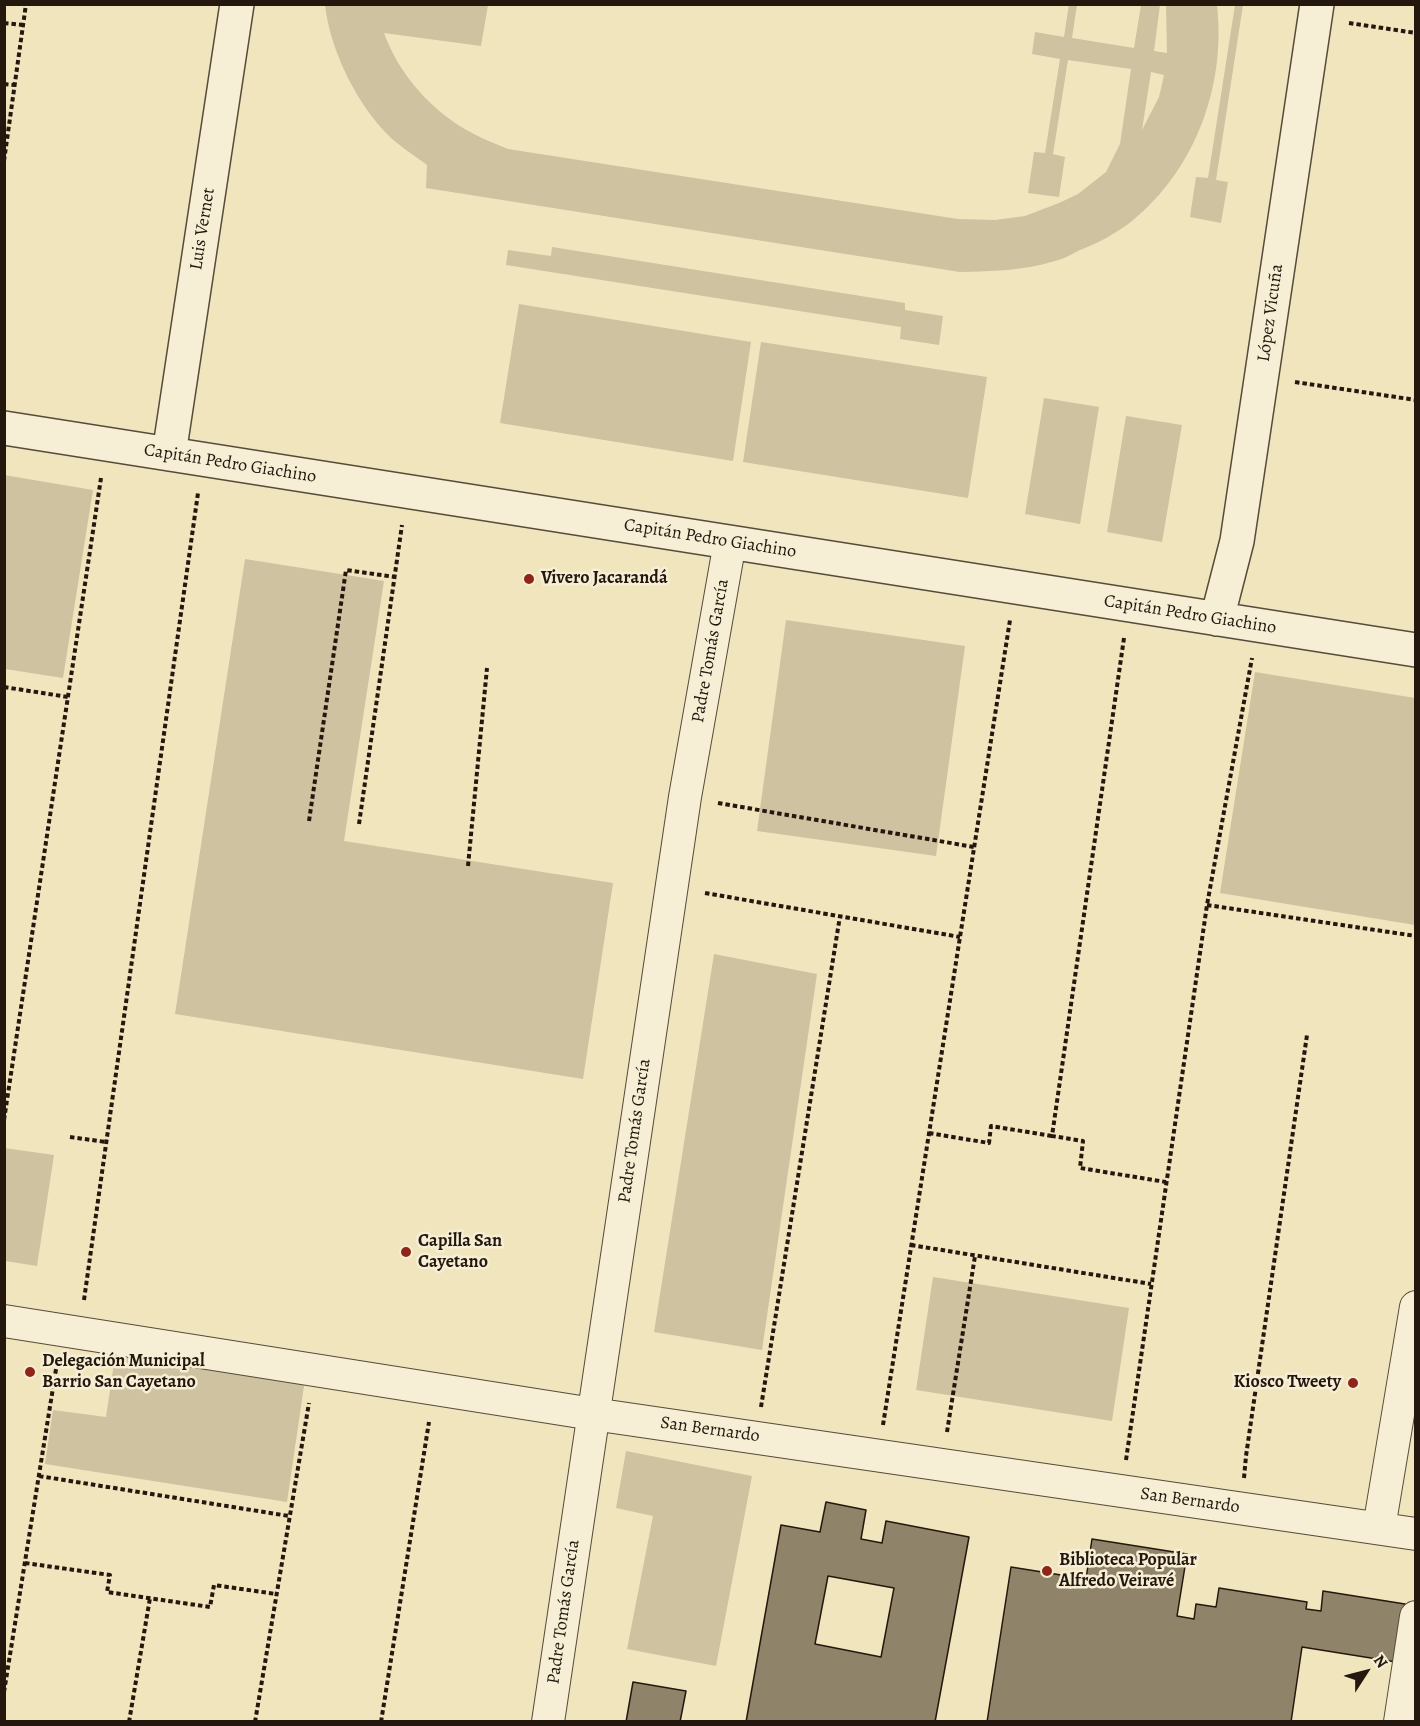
<!DOCTYPE html>
<meta charset="utf-8">
<style>
body{margin:0}
#map{position:relative;width:1420px;height:1726px;overflow:hidden;background:#f1e5be;font-family:Alegreya,serif}
canvas{display:block}
.frame{position:absolute;inset:0;border:6px solid #24180e;pointer-events:none}
.north{position:absolute;left:1336px;top:1642px;width:60px;height:60px;-webkit-text-stroke:4px #f6eed5;paint-order:stroke;rotate:54deg;font-size:16px;font-weight:700;line-height:24px;text-align:center;color:#24180e}
.north::after{content:'';display:block;margin:auto;width:21px;height:27px;background:#24180e;clip-path:polygon(50% 0,100% 100%,50% 72%,0 100%)}
</style>
<div id="map">
<canvas width="1420" height="1726"></canvas>
<div class="frame"></div>
<div class="north">N</div>
</div>
<script>
const ctx = document.querySelector('canvas').getContext('2d');
ctx.lineJoin = 'round';
function fillPath(path, color) {
  ctx.fillStyle = color;
  ctx.fill(path, 'evenodd');
}
function trace(path, color, width, dash) {
  ctx.strokeStyle = color;
  ctx.lineWidth = width;
  ctx.lineCap = dash ? 'butt' : 'round';
  ctx.setLineDash(dash || []);
  ctx.stroke(path);
}
function label(font, color, halo, rows, align = 'center') {
  ctx.font = font + ' Alegreya,serif';
  ctx.lineWidth = 5;
  ctx.setLineDash([]);
  ctx.textBaseline = 'middle';
  ctx.strokeStyle = halo;
  ctx.fillStyle = color;
  for (const [text, x, y, turn = 0] of rows) {
    ctx.save();
    ctx.translate(x, y);
    ctx.rotate((+turn || 0) * Math.PI / 180);
    ctx.textAlign = isNaN(turn) ? turn : align;
    if (halo) ctx.strokeText(text, 0, 0);
    ctx.fillText(text, 0, 0);
    ctx.restore();
  }
}
fillPath(new Path2D(`
 M1069 4 1077 5 1072 38 1134 48 1141 5H1160L1154 51 1167 53 1166 5H1217C1226 85 1196 169 1132 221 1117 233 1098 243 1080 250 1072 254 1064 259 1055 261 1024 271 992 271 960 272L426 188 427 165C415 156 401 147 390 137 357 105 330 50 325 5H488L481 46 384 33C399 75 434 114 474 134 485 140 497 144 508 149L958 219 995 220 1025 216 1059 203 1078 194 1106 172 1120 144 1131 69 1068 60 1053 154 1065 157 1059 197 1028 193 1034 152 1045 153 1060 59 1032 54 1035 32 1064 37ZM1151 72 1164 75 1159 97 1142 130Z
 M1235 5H1243L1216 180 1228 182 1221 223 1190 217 1196 177 1208 178Z
 M552 247 905 303V310L943 316 939 345 900 339 901 327 506 265 508 250 551 256Z
 M519 304 751 342 733 461 500 423Z
 M761 342 987 377 968 498 743 462Z
 M1044 398 1099 407 1080 524 1025 514Z
 M1126 416 1182 425 1162 542 1107 532Z
 M4 475 93 490 63 678 5 669Z
 M245 559 384 581 344 841 613 883 583 1079 175 1014Z
 M786 620 965 646 936 856 757 831Z
 M1255 672 1415 698V925L1220 893Z
 M714 954 817 974 762 1350 654 1332Z
 M4 1148 54 1155 37 1266 5 1261Z
 M933 1277 1129 1308 1112 1421 916 1390Z
 M116 1350 305 1379 287 1502 45 1464 53 1410 106 1417Z
 M626 1451 752 1476 716 1666 627 1649 653 1516 616 1508Z`), '#cec2a0');
const building = new Path2D(`
 M826 1502 866 1510 861 1539 882 1543 886 1521 969 1537 935 1722H746L781 1525 820 1532ZM828 1576 894 1588 881 1657 815 1644Z
 M1092 1539 1187 1554 1177 1616 1194 1619 1196 1604 1216 1607 1219 1588 1307 1602 1306 1609 1321 1611 1323 1591 1405 1604 1396 1662 1302 1647 1291 1722H987L1011 1567 1086 1579Z
 M633 1682 686 1691 680 1722H626Z`);
fillPath(building, '#8f836a');
trace(building, '#24180e', 1.5);
const minor = new Path2D(`
 M4 1321 593 1414 1416 1534
 M1379 1528 1416 1307
 M548 1722 685 797 730 542
 M1400 1722 1416 1617`);
const tertiary = new Path2D(`
 M4 428 1416 650
 M169 454 237 4
 M1217 619 1237 541 1317 4`);
trace(minor, '#574b3a', 34);
trace(tertiary, '#574b3a', 36);
trace(new Path2D(`
 M4 23 24 25
 M1349 23 1416 33
 M4 84 15 85
 M4 161 26 4
 M1295 382 1416 400
 M1124 638 1052 1136 1083 1141 1080 1168 1166 1182
 M4 687 68 697
 M718 803 974 847
 M309 821 346 570 395 577
 M359 824 402 525
 M468 866 487 668
 M705 893 960 937
 M1207 905 1416 936
 M4 1120 101 478
 M929 1133 989 1143 991 1126 1052 1136
 M70 1137 106 1142
 M911 1245 1151 1284
 M84 1300 198 493
 M761 1407 840 916
 M883 1425 1010 620
 M947 1432 975 1256
 M1126 1460 1207 905 1252 658
 M39 1476 289 1516
 M1244 1478 1246 1456 1307 1035
 M25 1563 110 1575 107 1592 210 1607 214 1585 276 1594
 M4 1692 57 1363
 M129 1722 150 1598
 M255 1722 309 1403
 M381 1722 429 1422`), '#24180e', 4, [4.5, 3]);
trace(minor, '#f6eed5', 32);
trace(tertiary, '#f6eed5', 33);
for (const [x, y, r, color] of [
 [529,579,6,"#8f2418"],
 [406,1252,6,"#8f2418"],
 [30,1372,6,"#8f2418"],
 [1353,1383,6,"#8f2418"],
 [1047,1571,6,"#8f2418"]
]) {
  const dot = new Path2D();
  dot.arc(x, y, r, 0, 2 * Math.PI);
  ctx.fillStyle = color;
  ctx.fill(dot);
  trace(dot, '#f6eed5', 2);
}
label('18px', '#24180e', '#f6eed5', [
 ["Luis Vernet",203,229,-81],
 ["López Vicuña",1271,313,-82],
 ["Capitán Pedro Giachino",230,464,9],
 ["Capitán Pedro Giachino",710,539,9],
 ["Capitán Pedro Giachino",1190,615,9],
 ["Padre Tomás García",711,651,-80],
 ["Padre Tomás García",635,1131,-82],
 ["San Bernardo",710,1430,8],
 ["San Bernardo",1190,1501,8],
 ["Padre Tomás García",564,1612,-82]
]);
label('bold 18px', '#24180e', '#f6eed5', [
 ["Vivero Jacarandá",541,579],
 ["Capilla San",418,1242],
 ["Cayetano",418,1263],
 ["Delegación Municipal",42,1362],
 ["Barrio San Cayetano",42,1383],
 ["Kiosco Tweety",1341,1383,"right"],
 ["Biblioteca Popular",1059,1561],
 ["Alfredo Veiravé",1059,1582]
], 'left');
</script>
